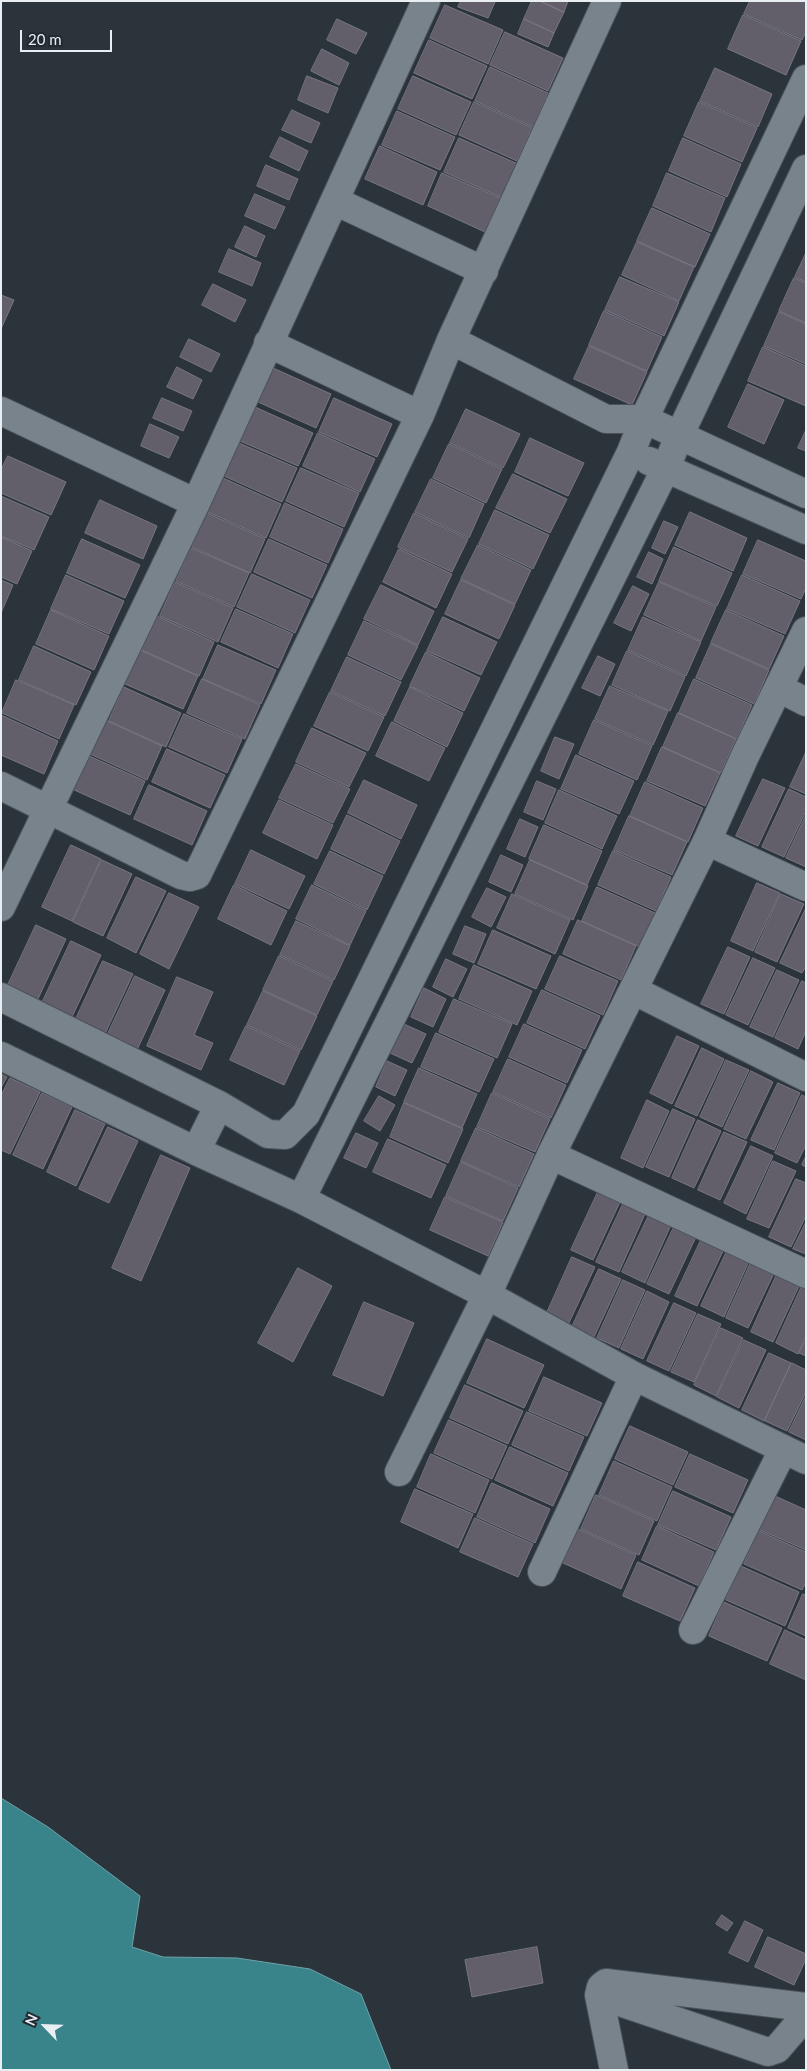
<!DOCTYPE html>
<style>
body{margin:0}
#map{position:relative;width:807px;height:2071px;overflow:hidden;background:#2b343b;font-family:Lato,sans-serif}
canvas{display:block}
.frame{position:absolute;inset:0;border:2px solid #e9eef3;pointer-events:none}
.north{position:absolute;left:20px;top:2001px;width:50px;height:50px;-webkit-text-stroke:4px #222a31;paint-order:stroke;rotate:294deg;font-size:14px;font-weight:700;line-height:20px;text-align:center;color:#e9eef3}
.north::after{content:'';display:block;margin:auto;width:18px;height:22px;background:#e9eef3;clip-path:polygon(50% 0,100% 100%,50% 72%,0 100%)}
.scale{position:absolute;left:20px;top:30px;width:92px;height:22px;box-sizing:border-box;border:2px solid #e9eef3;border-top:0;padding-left:6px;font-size:15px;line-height:18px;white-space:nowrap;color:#e9eef3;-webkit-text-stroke:4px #222a31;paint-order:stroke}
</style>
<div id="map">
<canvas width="807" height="2071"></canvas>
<div class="frame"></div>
<div class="north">N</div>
<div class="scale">20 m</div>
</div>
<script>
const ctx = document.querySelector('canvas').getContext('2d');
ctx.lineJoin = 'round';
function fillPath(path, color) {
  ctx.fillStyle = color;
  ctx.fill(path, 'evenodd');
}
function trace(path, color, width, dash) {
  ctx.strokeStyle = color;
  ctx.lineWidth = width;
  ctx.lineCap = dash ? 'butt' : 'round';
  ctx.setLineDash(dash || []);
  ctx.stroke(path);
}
const water = new Path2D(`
 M1 1798 48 1827 140 1896 132 1947 163 1957 237 1958 310 1969 361 1994 391 2070H1Z`);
fillPath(water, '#39838b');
trace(water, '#6ea3aa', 1);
const building = new Path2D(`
 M461 1H492L495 2 488 18 458 7Z
 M532 1H540L564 12 554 33 524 19Z
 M540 1H568L564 12Z
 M750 1H806V32L802 40 744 14Z
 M445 5 503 30 488 64 430 38Z
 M743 15 801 41 786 75 728 49Z
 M337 19 367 33 356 54 327 40Z
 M524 19 554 33 548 47 518 34Z
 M505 32 563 58 548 91 490 65Z
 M429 40 487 66 472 99 414 73Z
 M322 49 349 63 339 85 311 71Z
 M490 67 548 93 533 127 475 101Z
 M715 68 772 94 758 127 700 101Z
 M307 76 338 88 328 113 298 100Z
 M413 76 471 102 456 135 398 109Z
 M474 102 532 128 517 161 459 135Z
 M699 102 757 128 742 162 684 136Z
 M292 110 320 123 311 143 282 130Z
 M397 111 455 137 440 170 382 145Z
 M280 137 308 151 299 171 270 157Z
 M459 138 518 164 503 198 444 172Z
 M683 138 741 164 727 197 669 171Z
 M380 146 437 172 423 205 365 179Z
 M266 165 298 179 289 200 257 186Z
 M442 173 500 198 485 232 428 206Z
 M667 173 725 198 711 232 653 206Z
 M255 194 285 207 275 229 245 216Z
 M652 208 710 234 695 267 637 241Z
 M245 226 265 236 256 257 235 247Z
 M637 242 694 267 679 301 622 275Z
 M229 249 261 263 252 286 219 272Z
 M806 253V282L795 277Z
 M620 277 679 302 664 336 605 310Z
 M794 278 806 283V323L779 311Z
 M213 284 246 300 235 322 202 305Z
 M1 295 14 300 1 329Z
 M604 311 662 337 647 371 589 345Z
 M779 312 806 324V364L764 346Z
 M189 339 220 354 211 372 180 357Z
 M589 346 647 372 632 405 574 379Z
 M763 347 806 366V406L748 381Z
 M177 367 202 380 193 399 167 387Z
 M273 368 331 394 316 428 258 402Z
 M748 384 784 400 764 444 728 427Z
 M162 398 192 411 183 431 153 418Z
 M334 398 392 424 377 457 319 432Z
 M255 407 313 433 298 466 240 441Z
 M466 409 520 434 503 468 450 443Z
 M150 424 179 437 169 458 141 446Z
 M806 430V451L798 448Z
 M318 433 375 459 360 492 303 466Z
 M530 438 584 463 568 496 515 472Z
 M239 443 297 468 282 502 224 476Z
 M449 444 502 469 486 503 433 478Z
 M8 456 66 482 51 515 1 493V470Z
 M301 468 359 493 344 527 286 501Z
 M513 474 567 499 550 533 496 508Z
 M223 478 281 504 266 538 208 512Z
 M431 479 484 504 469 538 415 512Z
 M1 496 49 517 34 550 1 536Z
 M100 500 157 526 143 559 85 533Z
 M285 503 343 529 328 563 270 537Z
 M495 510 549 535 533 569 479 544Z
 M690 512 747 538 733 571 675 545Z
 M207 513 265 539 250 573 192 547Z
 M414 513 468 539 452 572 398 547Z
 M664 521 678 527 665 554 652 548Z
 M1 537 32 551 17 584 1 577Z
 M82 539 140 565 125 598 67 573Z
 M269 539 327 565 312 598 254 572Z
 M758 540 806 561V588L801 599 743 574Z
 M478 545 531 570 515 604 461 579Z
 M674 547 732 573 717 606 659 581Z
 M191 548 249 573 234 607 176 581Z
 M399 549 452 574 436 608 383 582Z
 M649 552 663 559 652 584 637 577Z
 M252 574 310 600 295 633 237 607Z
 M66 575 124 601 109 634 51 609Z
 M742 575 800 601 785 634 727 609Z
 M1 580 13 585 1 613Z
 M461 580 515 605 499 639 445 614Z
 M175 582 233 608 218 642 160 616Z
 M659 582 716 607 701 641 644 615Z
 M381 585 434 611 418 645 364 619Z
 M633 586 649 594 631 631 614 623Z
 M236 609 293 634 278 668 221 642Z
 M51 610 109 636 94 670 36 644Z
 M726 610 784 636 769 669 711 643Z
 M157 616 214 642 199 676 142 650Z
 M443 617 497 642 481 675 427 651Z
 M643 617 701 642 686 676 628 650Z
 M364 621 418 646 401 680 348 655Z
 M711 644 769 670 754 704 696 678Z
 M218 645 276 670 261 704 203 679Z
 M34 646 91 672 76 705 19 680Z
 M140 650 198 676 183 709 125 684Z
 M627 651 685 677 670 711 612 685Z
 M426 652 480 678 464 711 410 686Z
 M598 656 615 664 600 696 582 688Z
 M347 657 401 682 385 716 331 691Z
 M202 679 260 705 245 739 187 713Z
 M694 679 752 705 737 739 679 713Z
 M16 680 74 705 59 739 2 713Z
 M610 686 668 711 653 745 595 719Z
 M124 687 181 713 166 747 109 721Z
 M410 687 463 713 447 747 394 721Z
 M330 692 384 717 368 751 314 726Z
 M678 713 736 739 721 773 663 747Z
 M184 714 242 739 227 773 169 747Z
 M1 715 58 741 44 774 1 755Z
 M105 720 162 746 147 780 90 754Z
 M594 720 652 746 637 780 579 754Z
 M392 722 445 748 429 781 376 756Z
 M312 728 366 753 349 787 296 762Z
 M555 737 574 744 559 779 541 771Z
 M662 747 720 773 705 806 647 781Z
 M167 749 225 775 210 808 152 782Z
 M806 752V794L790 787Z
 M87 755 145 781 130 815 72 789Z
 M576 755 634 781 619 814 561 789Z
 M296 764 350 789 333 823 279 798Z
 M763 779 785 788 758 846 736 836Z
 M364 780 417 805 401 839 348 813Z
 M537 781 556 789 543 820 524 812Z
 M645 782 703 808 688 842 630 816Z
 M149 785 207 811 192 845 134 819Z
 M789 789 806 797V811L784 857 762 847Z
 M559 790 617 816 602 849 545 823Z
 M279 800 333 825 317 859 263 833Z
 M347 815 400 841 384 874 331 849Z
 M806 815V867L786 858Z
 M629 816 687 842 672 875 614 850Z
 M520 819 538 827 525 857 507 849Z
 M544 825 602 851 587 885 529 859Z
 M71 845 101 859 72 921 42 907Z
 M251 850 305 876 289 909 235 884Z
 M330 851 383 876 367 910 314 884Z
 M613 851 671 877 656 911 598 885Z
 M501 855 523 865 511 892 489 882Z
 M102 860 132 874 103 936 73 922Z
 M530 860 588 886 573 920 515 894Z
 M136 877 166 891 136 953 107 938Z
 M757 883 780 893 753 951 731 941Z
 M234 885 287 911 271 945 218 919Z
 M312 885 366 911 350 945 296 919Z
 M597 887 655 913 640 947 582 921Z
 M487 888 506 897 491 927 472 917Z
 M169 893 199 907 169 969 140 954Z
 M512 894 570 920 555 954 497 928Z
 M781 894 804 904 777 962 755 952Z
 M806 908V966L802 973 780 963Z
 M578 920 636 946 621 980 563 954Z
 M296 921 350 946 334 980 280 955Z
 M36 925 66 939 37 1001 7 987Z
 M465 926 486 934 474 963 453 954Z
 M493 930 551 956 536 989 478 964Z
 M71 941 101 955 72 1017 42 1003Z
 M728 947 750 957 724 1014 701 1004Z
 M279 956 333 981 317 1015 263 990Z
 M560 956 618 981 603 1015 545 989Z
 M753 958 775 968 748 1025 726 1015Z
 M446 959 467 969 453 997 433 987Z
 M103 961 133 974 104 1036 74 1023Z
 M474 965 532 991 517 1025 459 999Z
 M777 970 799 980 773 1037 750 1027Z
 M135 976 165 990 136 1052 106 1038Z
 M177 977 213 992 194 1035 213 1043 201 1070 147 1046Z
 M802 981 806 983V1031L798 1049 775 1038Z
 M424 988 446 999 433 1027 411 1017Z
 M542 990 600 1016 585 1049 527 1023Z
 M263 991 317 1016 301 1050 247 1025Z
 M454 999 512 1024 497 1058 439 1032Z
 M404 1024 426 1034 412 1063 390 1053Z
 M524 1024 582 1050 567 1083 509 1057Z
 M246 1026 300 1051 284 1085 230 1060Z
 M436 1033 494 1059 479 1092 421 1067Z
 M677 1036 699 1046 672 1104 650 1093Z
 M702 1048 724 1059 697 1116 675 1106Z
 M508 1059 566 1085 551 1118 493 1092Z
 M726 1060 749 1070 722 1127 700 1117Z
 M387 1061 407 1070 395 1096 376 1087Z
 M419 1068 477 1094 462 1128 404 1102Z
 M751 1071 773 1082 746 1139 724 1129Z
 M1 1074 7 1077 1 1088Z
 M10 1078 40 1092 10 1154 1 1150V1096Z
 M778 1083 800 1093 774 1150 751 1140Z
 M42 1093 72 1107 43 1169 13 1155Z
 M492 1093 550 1119 535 1152 477 1127Z
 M802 1095 806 1097V1145L797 1163 775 1153Z
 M379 1096 395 1105 380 1131 364 1121Z
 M647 1100 669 1111 643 1168 621 1158Z
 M404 1103 463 1129 448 1163 390 1137Z
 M673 1109 695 1119 669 1177 646 1167Z
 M75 1110 105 1124 76 1186 47 1172Z
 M698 1120 721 1131 694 1188 672 1178Z
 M108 1127 138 1141 109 1203 79 1189Z
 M476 1128 534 1154 519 1187 461 1161Z
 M724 1132 747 1142 720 1200 698 1190Z
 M356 1133 378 1143 366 1168 344 1158Z
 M388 1139 446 1165 431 1198 373 1172Z
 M751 1146 773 1156 746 1214 724 1203Z
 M161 1155 190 1168 141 1281 112 1268Z
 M806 1156V1167L802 1165Z
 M773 1161 796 1171 769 1228 747 1219Z
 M461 1162 518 1188 503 1221 446 1196Z
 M796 1179 806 1183V1216L791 1247 769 1237Z
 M598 1192 620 1202 593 1260 571 1250Z
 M445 1197 503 1222 488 1256 430 1230Z
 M623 1204 645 1214 619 1272 596 1262Z
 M649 1215 671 1225 645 1283 622 1272Z
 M806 1222V1254L793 1249Z
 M674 1227 696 1237 669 1294 647 1284Z
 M702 1238 724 1249 697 1306 675 1296Z
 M728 1249 750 1259 724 1317 701 1306Z
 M572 1257 595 1267 568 1325 546 1315Z
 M752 1260 775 1271 748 1328 726 1318Z
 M298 1268 332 1286 293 1362 258 1343Z
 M599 1269 621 1279 594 1337 572 1327Z
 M777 1274 800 1284 773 1342 751 1332Z
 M623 1280 645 1290 619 1348 597 1338Z
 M802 1286 806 1287V1336L798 1354 776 1343Z
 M647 1291 669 1302 643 1359 621 1349Z
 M364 1302 414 1323 383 1396 333 1375Z
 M674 1303 696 1313 669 1371 647 1361Z
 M698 1314 721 1324 694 1382 671 1372Z
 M721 1328 743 1338 716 1396 694 1385Z
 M487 1339 544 1365 524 1408 467 1383Z
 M744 1340 766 1350 739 1408 717 1397Z
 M806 1340V1356L799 1353Z
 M769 1353 791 1363 764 1421 742 1410Z
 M792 1363 806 1370V1392L787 1431 765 1421Z
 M544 1377 602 1403 587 1436 529 1411Z
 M465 1385 523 1411 508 1444 450 1418Z
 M806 1396V1440L789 1432Z
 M527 1412 584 1437 569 1471 512 1445Z
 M449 1420 507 1446 492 1479 434 1453Z
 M630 1426 688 1452 673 1485 615 1459Z
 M510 1447 568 1473 553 1506 495 1480Z
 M431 1454 489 1480 475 1513 417 1487Z
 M690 1454 748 1480 733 1513 675 1487Z
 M614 1461 672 1487 657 1521 599 1495Z
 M492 1483 550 1509 535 1543 477 1517Z
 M415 1489 473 1514 458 1548 401 1522Z
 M673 1491 731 1517 716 1550 658 1525Z
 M596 1495 654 1521 639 1555 581 1529Z
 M775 1496 806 1510V1550L760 1530Z
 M475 1518 533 1544 518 1577 460 1552Z
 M657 1526 714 1552 699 1586 642 1560Z
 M578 1529 636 1555 621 1589 563 1563Z
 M759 1531 806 1552V1582L802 1590 744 1564Z
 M638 1562 695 1588 680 1621 623 1596Z
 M741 1566 799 1592 785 1626 726 1600Z
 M803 1594 806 1595V1636L788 1628Z
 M724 1602 782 1628 767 1661 709 1636Z
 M785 1630 806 1640V1680L770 1664Z
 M722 1915 733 1923 727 1931 716 1924Z
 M745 1921 763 1930 748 1962 729 1953Z
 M768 1937 806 1954V1959L794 1985 755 1967Z
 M537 1947 543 1983 472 1997 465 1960Z`);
fillPath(building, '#625f6a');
trace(building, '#787681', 1);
const minor = new Path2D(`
 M335 201 484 271
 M451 340 606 419H644L806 494
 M268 343 420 415
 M1 411 196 503
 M649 461 806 530
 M779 688 806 702
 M1 786 181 875 190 877 197 875 420 415 451 340 607 1
 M707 841 806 887
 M1 907 196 503 426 1
 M633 990 806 1077
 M1 997 219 1105 268 1134 285 1135 306 1114 631 452 644 419 806 79
 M1 1056 196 1151 301 1199 487 1295 634 1376 806 1460
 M196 1151 219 1105
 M551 1155 806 1274
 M301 1199 666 468 679 436 806 169
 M399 1472 487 1295 551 1155 707 841 745 756 806 631
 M542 1572 634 1376
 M693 1630 783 1450
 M599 1995 768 2052 777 2049 806 2015
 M614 2070 599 1995 601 1987 606 1983 806 2007`);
trace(minor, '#4b5358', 30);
trace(minor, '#78838b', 28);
</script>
